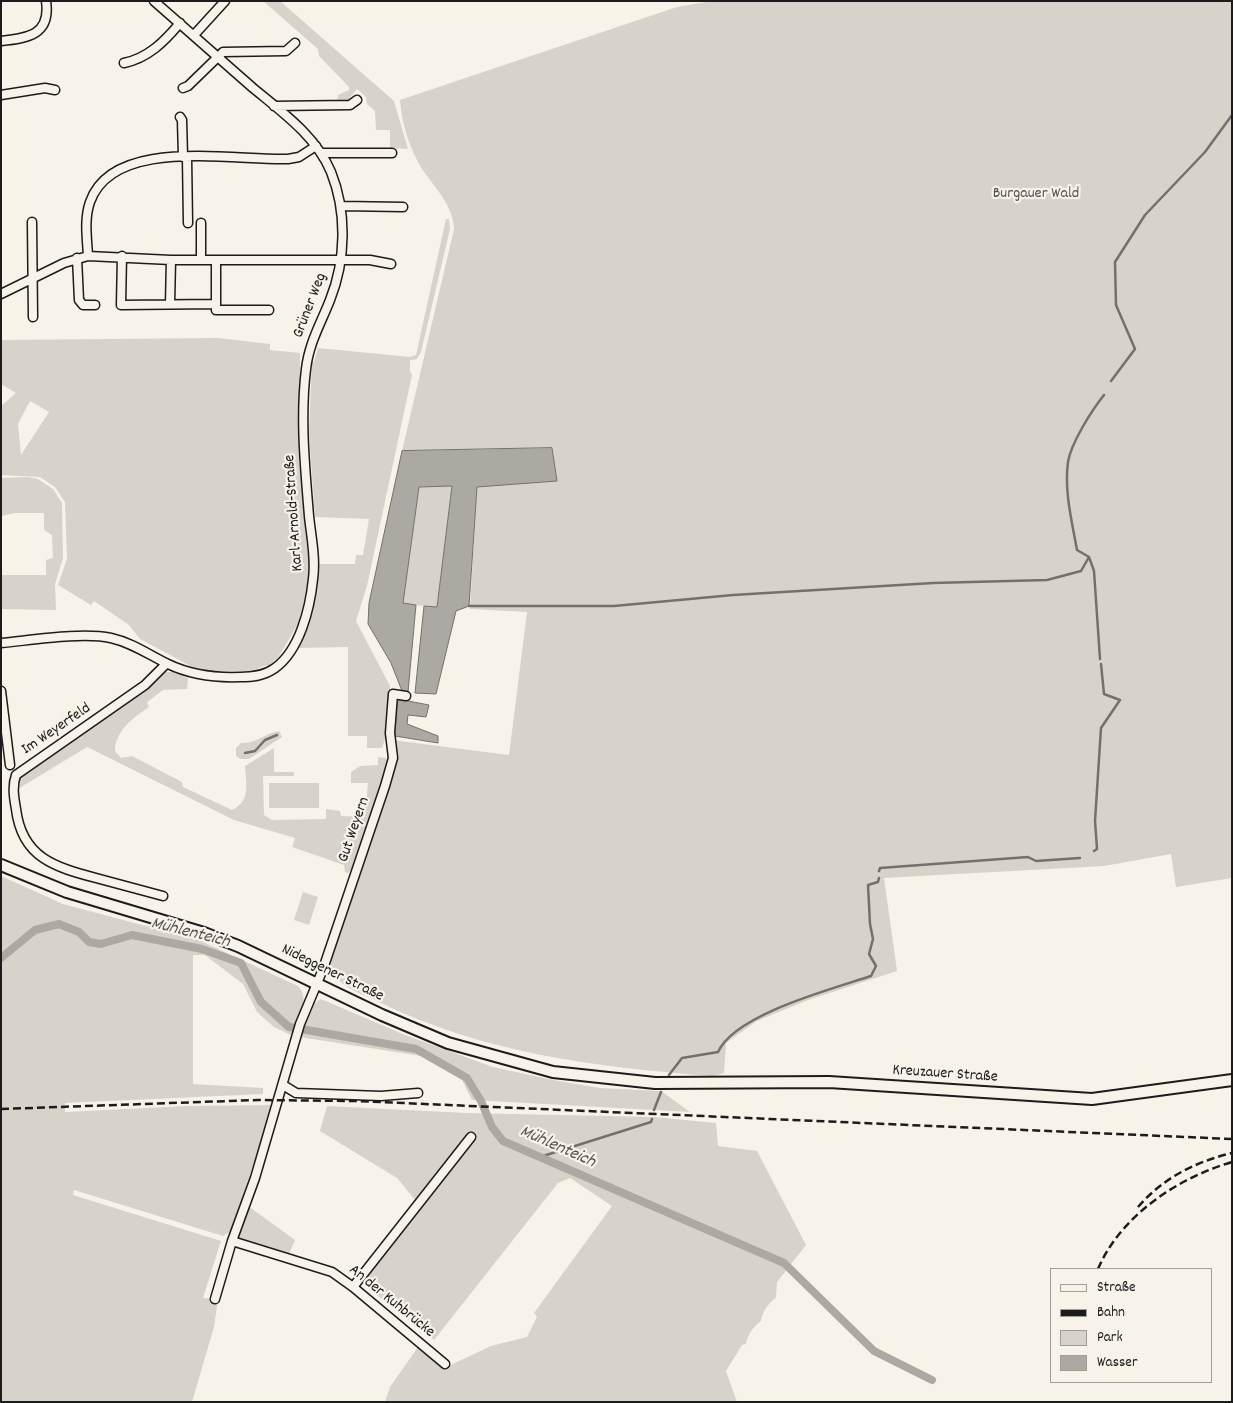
<!DOCTYPE html>
<meta charset="utf-8">
<style>
body{margin:0}
#map{position:relative;width:1233px;height:1403px;overflow:hidden;background:#f7f3e8;font-family:Dekko,sans-serif}
canvas{display:block}
.frame{position:absolute;inset:0;border:2px solid #1c1c1c;pointer-events:none}
.legend{position:absolute;left:1050px;top:1268px;width:162px;height:115px;box-sizing:border-box;background:#f7f3e8;border:1px solid #9f9d96;margin:0;padding:6px 9px;list-style:none;font-size:15px;color:#1c1c1c}
.legend li{display:flex;align-items:center;gap:10px;height:25px}
.legend b{width:25px;border:1px solid #9f9d96}
</style>
<div id="map">
<canvas width="1233" height="1403"></canvas>
<div class="frame"></div>
<ul class="legend">
<li><b style="height:6px;background:#f7f3e8"></b>Straße</li>
<li><b style="height:6px;background:#1c1c1c"></b>Bahn</li>
<li><b style="height:14px;background:#d7d3cb"></b>Park</li>
<li><b style="height:14px;background:#aca9a2"></b>Wasser</li>
</ul>
</div>
<script>
const ctx = document.querySelector('canvas').getContext('2d');
ctx.lineJoin = 'round';
function fillPath(path, color) {
  ctx.fillStyle = color;
  ctx.fill(path, 'evenodd');
}
function trace(path, color, width, dash) {
  ctx.strokeStyle = color;
  ctx.lineWidth = width;
  ctx.lineCap = dash ? 'butt' : 'round';
  ctx.setLineDash(dash || []);
  ctx.stroke(path);
}
function label(font, color, halo, rows, align = 'center') {
  ctx.font = font + ' Dekko,sans-serif';
  ctx.lineWidth = 4.5;
  ctx.setLineDash([]);
  ctx.textBaseline = 'middle';
  ctx.strokeStyle = halo;
  ctx.fillStyle = color;
  for (const [text, x, y, turn = 0] of rows) {
    ctx.save();
    ctx.translate(x, y);
    ctx.rotate((+turn || 0) * Math.PI / 180);
    ctx.textAlign = isNaN(turn) ? turn : align;
    if (halo) ctx.strokeText(text, 0, 0);
    ctx.fillText(text, 0, 0);
    ctx.restore();
  }
}
fillPath(new Path2D(`
 M263 1H280L394 101 408 149 390 148V130H376L375 111 367 104 366 97 357 89 346 102H337L338 95 349 90V87L319 56 318 49Z
 M712 1H1232V878L1176 887 1171 854 1104 866 884 878 897 971 808 1000 757 1021 726 1043 724 1073 713 1076C600 1068 482 1053 379 1002 354 990 330 986 330 954L386 792 392 740 509 755 527 612 470 609 477 486 557 481 552 448 402 451 454 229C453 205 435 188 422 169 409 147 402 125 400 100L677 7Z
 M446 219H449L450 229 421 352 417 359 410 360V371L412 375 367 586 356 621 390 686 386 736 382 748H367V736H348V647L297 648C310 621 317 594 318 564H355L356 555H363L369 519 315 517 309 432 312 362H314L318 348 410 357 416 355Z
 M218 338 270 344V350L300 353 299 459 310 576 298 624 279 656 271 664 250 671 209 672 196 669 140 639 129 625 94 601 91 605 58 585 67 559 65 502 55 487 40 477 1 475V406L16 393 1 384V340ZM30 401 49 412 21 455 18 424Z
 M28 477 38 479 53 489 62 503 63 558 55 584 56 610 1 609V575H46V560L53 558 52 535 44 530V513H15L1 516V478Z
 M452 486 437 607 403 604 419 487Z
 M163 672H172L188 678 187 689 163 690 147 702 149 707C134 717 115 731 115 751L121 758 132 756 182 782 183 787 232 810C251 801 246 784 245 766L274 748V772H294V776H263L264 815 272 820 326 819V809L340 811 341 816 365 817 368 783H351V772L360 766 378 765V757L386 758 387 761 379 790 351 870 348 873 345 872 344 865 292 847 295 838 234 820 87 747 18 789V779L148 687Z
 M279 731 282 737 249 759H240L236 756V748L241 743C259 743 263 734 279 731Z
 M269 783H319V808H269Z
 M1 876 63 904 199 940 298 986C311 1000 298 1019 293 1036L274 1027 257 1012 243 984 205 955H193V1084L263 1088V1094L65 1103V1112L186 1106 274 1105 230 1232 223 1236 74 1190 73 1195 221 1241 203 1298 218 1299 214 1327 192 1402H1Z
 M303 892 318 897 309 925 294 920Z
 M321 999 405 1035 493 1067 553 1080 600 1088 661 1091 690 1112 472 1100 462 1080 421 1056 300 1037 315 1003Z
 M327 1106 467 1113 654 1117 716 1123 718 1146 757 1151 806 1245 777 1282 776 1298C769 1302 762 1312 761 1321 754 1326 747 1335 746 1344L742 1345 726 1371 737 1402H385L390 1387 418 1347 444 1368 491 1346 527 1337 537 1317 534 1313 612 1206 570 1178 558 1183 434 1340 355 1278 416 1201 397 1178 320 1131Z
 M248 1206 295 1240 289 1254 239 1238 238 1233Z`), '#d7d3cb');
const water = new Path2D(`
 M552 448 557 481 477 487 469 606 456 611 436 694 415 693 424 606 437 607 452 486 419 487 403 603 416 605 408 692 402 691 391 663 368 624 369 603 402 451Z
 M398 699 429 705 426 717 408 715 407 724 438 736V743L395 736Z`);
fillPath(water, '#aca9a2');
trace(water, '#72716c', 1);
trace(new Path2D(`
 M1111 381 1135 349 1116 305 1115 262 1145 215 1205 152 1232 115
 M469 606H614L733 595 933 583 1047 580 1081 571 1089 557
 M1100 659 1094 571 1089 557 1077 550C1072 522 1064 491 1068 462 1071 443 1092 410 1104 395
 M245 753 255 751 265 740 277 735
 M1094 851 1097 849 1095 821 1101 728 1120 700 1104 694 1101 664
 M879 871 880 868 1028 857 1036 861 1080 858
 M669 1075 682 1058 718 1052C735 1014 832 989 871 976L876 966 869 954 873 939 870 924 868 885 878 882 879 878
 M654 1110 661 1092
 M540 1157 651 1122 652 1119`), '#72716c', 2.5);
trace(new Path2D(`
 M1 958 35 930 59 924 79 932 89 942 101 944 132 935 202 949 241 963 261 1002 289 1027 416 1049 467 1078 481 1101 492 1127 503 1141 784 1263 874 1351 932 1380`), '#aca9a2', 8);
const street = new Path2D(`
 M194 35 225 1
 M1 41C28 38 51 35 46 1
 M124 63C148 58 164 42 180 23
 M183 88 188 86 223 52 286 51 295 43
 M1 95 45 88 55 90
 M274 106 350 105 357 100
 M180 117 182 120 183 157
 M321 153H392
 M187 158 188 223
 M341 206 403 207
 M32 222 33 317
 M201 223V260
 M88 256C87 238 84 219 90 202 113 136 234 161 288 159L299 157 316 146
 M122 256 121 305 216 304
 M77 258 79 300 83 305H95
 M216 260V310H269
 M1 294 64 263 88 256 171 260H370L391 264
 M170 304 171 260
 M1 643C33 640 82 632 111 638 133 643 149 655 168 664 191 675 214 678 240 677 252 677 264 676 275 668 300 650 310 608 313 579 316 558 311 536 309 516 305 467 300 418 306 369 309 343 321 323 330 300 346 260 347 212 331 172 316 136 282 112 253 88 220 59 187 30 154 1
 M1 691 10 765
 M163 896C140 890 118 884 96 878 55 867 22 858 16 809 14 798 12 786 16 775L145 685 166 664
 M283 1085 296 1093 381 1096 418 1093
 M232 1241 332 1272 353 1287 445 1364
 M353 1287 471 1137
 M215 1299 232 1241 255 1178 300 1024 323 969 385 786 393 758 390 733 393 694 406 696`);
const secondary = new Path2D(`
 M1 865 67 892 204 933 238 946 382 1015 448 1043 553 1072 655 1083 829 1082 1092 1099 1232 1080`);
trace(street, '#1c1c1c', 11);
trace(secondary, '#1c1c1c', 14);
trace(street, '#f7f3e8', 8);
trace(secondary, '#f7f3e8', 10);
trace(new Path2D(`
 M1 1109 258 1100 356 1101 1232 1139
 M1138 1207C1163 1178 1195 1162 1232 1153
 M1098 1269C1121 1215 1178 1178 1232 1162`), '#1c1c1c', 2.5, [8, 4]);
label('16px', '#545351', '#f7f3e8', [
 ["Burgauer Wald",1036,195]
]);
label('16px', '#1c1c1c', '#f7f3e8', [
 ["Grüner Weg",311,306,-69],
 ["Karl-Arnold-Straße",295,513,-94],
 ["Im Weyerfeld",57,730,-34],
 ["Gut Weyern",355,830,-71],
 ["Nideggener Straße",332,974,26],
 ["Kreuzauer Straße",945,1075,4],
 ["An der Kuhbrücke",391,1302,39]
]);
label('italic 18px', '#565452', '#f7f3e8', [
 ["Mühlenteich",190,934,14],
 ["Mühlenteich",557,1148,24]
]);
</script>
